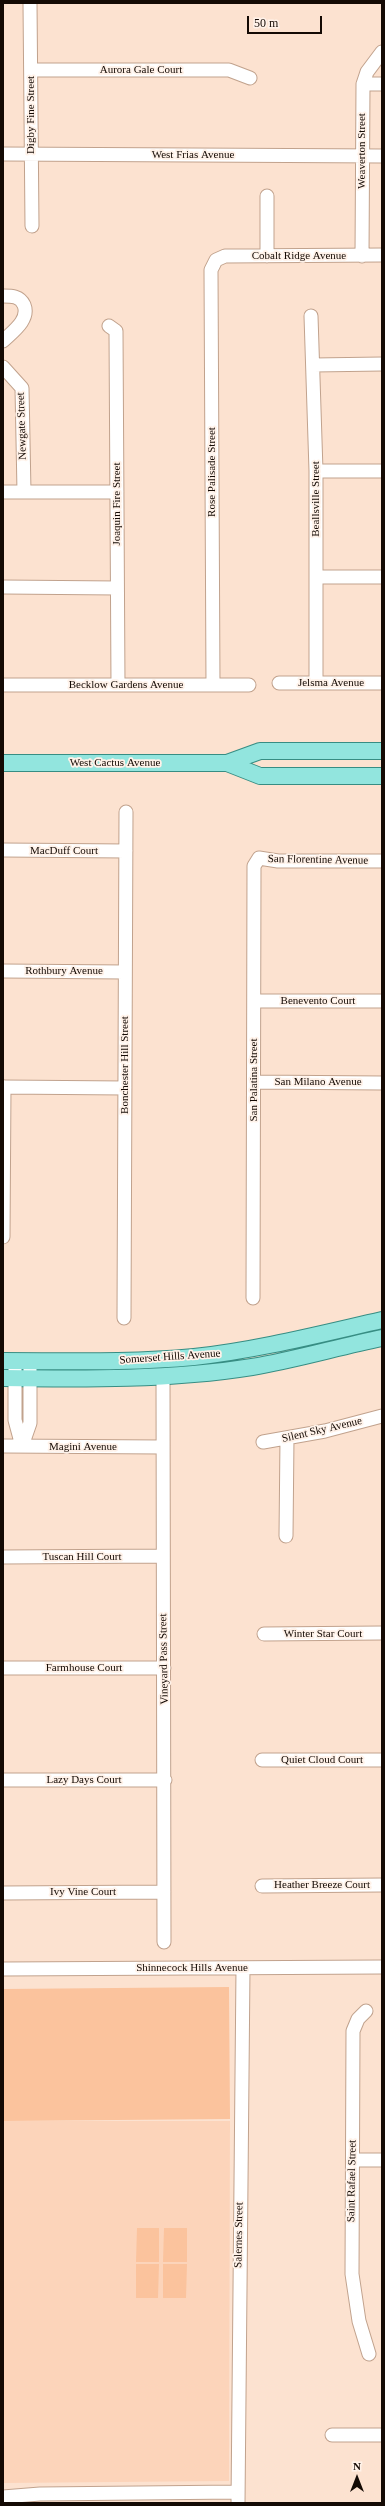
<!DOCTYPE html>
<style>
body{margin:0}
#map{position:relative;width:385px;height:2506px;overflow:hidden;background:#fce2d0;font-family:Georgia,serif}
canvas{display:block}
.frame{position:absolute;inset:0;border:4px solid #140a04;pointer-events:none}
.north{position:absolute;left:337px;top:2458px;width:40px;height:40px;-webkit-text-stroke:3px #fff2e9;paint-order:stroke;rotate:0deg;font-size:11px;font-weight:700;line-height:16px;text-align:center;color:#140a04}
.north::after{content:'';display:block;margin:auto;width:14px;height:18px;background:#140a04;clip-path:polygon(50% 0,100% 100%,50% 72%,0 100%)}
.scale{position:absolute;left:247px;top:16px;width:75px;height:18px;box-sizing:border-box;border:2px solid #140a04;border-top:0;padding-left:5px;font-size:12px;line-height:14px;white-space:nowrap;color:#140a04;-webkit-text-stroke:3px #fff2e9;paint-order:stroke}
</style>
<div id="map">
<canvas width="385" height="2506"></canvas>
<div class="frame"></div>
<div class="north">N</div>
<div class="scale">50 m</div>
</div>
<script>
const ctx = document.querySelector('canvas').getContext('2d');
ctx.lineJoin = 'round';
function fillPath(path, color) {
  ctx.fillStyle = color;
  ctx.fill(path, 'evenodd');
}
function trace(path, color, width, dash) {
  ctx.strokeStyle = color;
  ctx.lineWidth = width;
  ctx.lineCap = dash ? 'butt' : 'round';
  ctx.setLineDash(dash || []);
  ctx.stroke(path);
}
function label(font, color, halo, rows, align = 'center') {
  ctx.font = font + ' Georgia,serif';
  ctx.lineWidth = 3.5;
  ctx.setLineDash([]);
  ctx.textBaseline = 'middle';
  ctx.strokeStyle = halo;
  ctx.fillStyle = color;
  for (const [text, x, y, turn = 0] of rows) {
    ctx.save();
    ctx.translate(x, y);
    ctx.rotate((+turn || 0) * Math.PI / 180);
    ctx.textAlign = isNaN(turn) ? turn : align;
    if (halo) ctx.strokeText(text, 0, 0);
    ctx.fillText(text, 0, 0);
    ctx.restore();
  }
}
fillPath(new Path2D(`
 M3 2121H230L229 2481 3 2483Z`), '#fcd4ba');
fillPath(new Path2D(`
 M229 1987 230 2119 3 2121V1989Z
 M137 2228H159V2262H136Z
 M164 2228H187V2262H163Z
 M136 2264H159L158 2298H136Z
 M163 2264H187L186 2298H163Z`), '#fbc39d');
const minor = new Path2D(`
 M30 3 32 226
 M31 70H229L250 78
 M363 84H382
 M3 154 382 156
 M267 196V256
 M362 256 363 84 367 72 382 52
 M3 296C12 296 20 296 24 305 30 320 12 332 3 341
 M311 316 316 471V683
 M109 326 116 331 118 685
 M314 365 382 364
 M3 367 22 388 24 492
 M316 471H382
 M3 492H117
 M316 577H382
 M3 587 117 588
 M279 683H382
 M3 685H249
 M213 685 211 270 216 260 225 256 382 255
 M3 850 126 851
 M3 971 125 972
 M254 1001H382
 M254 1082 382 1083
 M3 1087 125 1088
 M3 1237 4 1087
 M253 1298 254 866 259 858 278 861H382
 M124 1318 126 812
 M15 1361V1420L22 1446
 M163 1376 164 1942
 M263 1442 325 1431 382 1416
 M3 1446 162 1447
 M22 1446 30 1423V1361
 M286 1536 287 1438
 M3 1557 162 1556
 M264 1634 382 1633
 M3 1668H164
 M262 1760H382
 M3 1780H165
 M262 1886 382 1885
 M3 1893 164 1892
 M3 1969 382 1967
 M366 2011 358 2019 353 2031 352 2274 359 2321 369 2354
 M353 2160H382
 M332 2435H382
 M3 2497 40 2494 237 2492
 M238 2503 243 1968`);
const major = new Path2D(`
 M3 763H227L260 751H382
 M227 763 260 776H382
 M3 1361C67 1361 131 1363 194 1357 258 1350 320 1334 382 1320
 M3 1378C86 1379 170 1380 252 1367 295 1360 338 1347 382 1338`);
trace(minor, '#c1a28d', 15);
trace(major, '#378d83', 18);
trace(minor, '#fff', 13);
trace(major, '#92e5de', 16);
label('11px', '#140a04', '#fff2e9', [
 ["Aurora Gale Court",141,70],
 ["Digby Fine Street",31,115,-90],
 ["Weaverton Street",362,151,-90],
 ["West Frias Avenue",193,155],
 ["Cobalt Ridge Avenue",299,256],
 ["Newgate Street",22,426,-92],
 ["Rose Palisade Street",212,472,-90],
 ["Beallsville Street",316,499,-90],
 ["Joaquin Fire Street",117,504,-90],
 ["Jelsma Avenue",331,683],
 ["Becklow Gardens Avenue",126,685],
 ["West Cactus Avenue",115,763],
 ["MacDuff Court",64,851],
 ["San Florentine Avenue",318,860,1],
 ["Rothbury Avenue",64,971],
 ["Benevento Court",318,1001],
 ["Bonchester Hill Street",125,1065,-90],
 ["San Palatina Street",254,1080,-90],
 ["San Milano Avenue",318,1082],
 ["Somerset Hills Avenue",170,1357,-4],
 ["Silent Sky Avenue",322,1430,-13],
 ["Magini Avenue",83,1447],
 ["Tuscan Hill Court",82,1557],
 ["Winter Star Court",323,1634],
 ["Vineyard Pass Street",164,1659,-91],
 ["Farmhouse Court",84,1668],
 ["Quiet Cloud Court",322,1760],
 ["Lazy Days Court",84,1780],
 ["Heather Breeze Court",322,1885],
 ["Ivy Vine Court",83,1892],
 ["Shinnecock Hills Avenue",192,1968],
 ["Saint Rafael Street",352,2181,-89],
 ["Salernes Street",239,2235,-89]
]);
</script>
